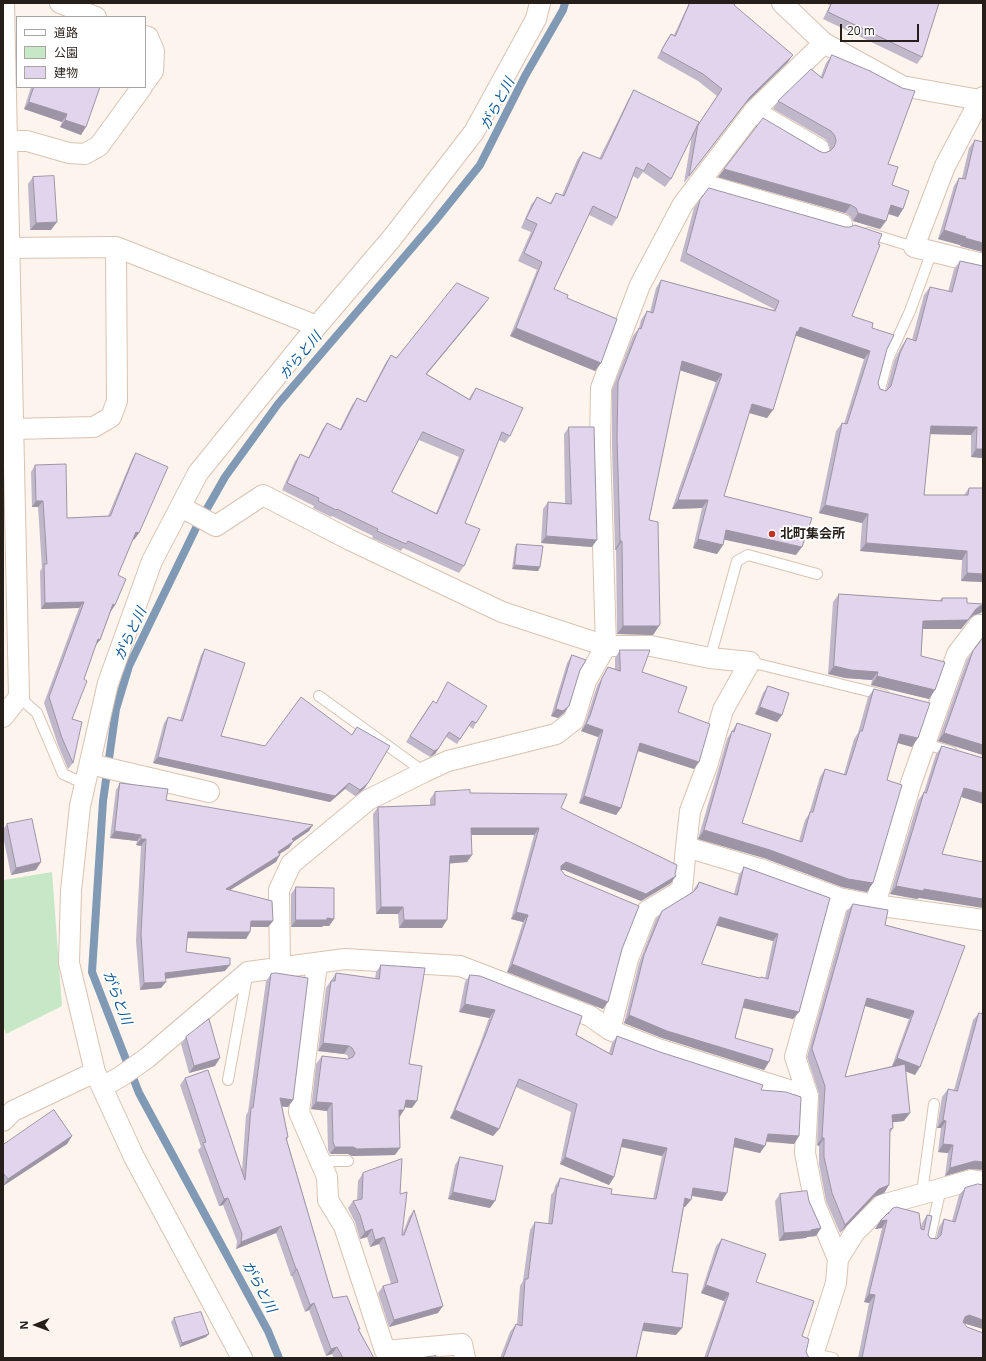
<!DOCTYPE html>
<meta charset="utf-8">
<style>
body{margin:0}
#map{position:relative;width:986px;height:1361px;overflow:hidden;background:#fdf4ed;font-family:"Open Sans","Noto Sans JP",sans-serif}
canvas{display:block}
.frame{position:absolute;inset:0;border:4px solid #261e18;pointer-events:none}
.legend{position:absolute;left:16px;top:16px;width:130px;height:72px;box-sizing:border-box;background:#fff;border:1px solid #a8a5a3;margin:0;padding:5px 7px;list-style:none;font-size:12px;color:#261e18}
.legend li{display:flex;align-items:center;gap:8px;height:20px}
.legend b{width:20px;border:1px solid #a8a5a3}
.north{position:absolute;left:16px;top:1305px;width:40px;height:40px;-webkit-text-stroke:3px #fff;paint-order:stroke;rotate:269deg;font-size:11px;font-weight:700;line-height:16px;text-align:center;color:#261e18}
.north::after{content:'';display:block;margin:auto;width:14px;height:18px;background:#261e18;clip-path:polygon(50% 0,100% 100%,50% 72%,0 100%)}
.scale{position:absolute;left:840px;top:24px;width:79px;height:18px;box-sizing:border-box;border:2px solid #261e18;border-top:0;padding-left:5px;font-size:12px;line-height:14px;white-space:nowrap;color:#261e18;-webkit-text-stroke:3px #fff;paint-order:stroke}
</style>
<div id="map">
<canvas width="986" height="1361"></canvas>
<div class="frame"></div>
<ul class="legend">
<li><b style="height:5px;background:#fff"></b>道路</li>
<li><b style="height:11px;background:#c7e8c6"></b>公園</li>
<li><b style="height:11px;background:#e0d5ec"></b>建物</li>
</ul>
<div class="north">N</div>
<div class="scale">20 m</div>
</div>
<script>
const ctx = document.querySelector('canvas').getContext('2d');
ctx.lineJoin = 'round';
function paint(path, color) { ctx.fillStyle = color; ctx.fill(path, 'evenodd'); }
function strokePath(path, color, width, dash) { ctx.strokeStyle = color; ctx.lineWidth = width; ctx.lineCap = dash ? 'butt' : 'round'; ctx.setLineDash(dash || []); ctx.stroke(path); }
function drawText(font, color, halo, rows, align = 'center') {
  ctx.font = font + ' "Open Sans","Noto Sans JP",sans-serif'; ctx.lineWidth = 3.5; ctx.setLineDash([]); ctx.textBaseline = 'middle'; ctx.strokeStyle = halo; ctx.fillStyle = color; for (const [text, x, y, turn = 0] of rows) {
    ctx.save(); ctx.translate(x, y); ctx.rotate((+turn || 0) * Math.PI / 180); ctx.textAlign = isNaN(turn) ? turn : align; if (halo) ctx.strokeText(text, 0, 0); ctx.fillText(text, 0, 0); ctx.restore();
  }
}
paint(new Path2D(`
 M52 872 62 1006 6 1034 3 1025V875L4 880Z`), '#c7e8c6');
strokePath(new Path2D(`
 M279 1358 268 1331 139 1093 92 972 103 801 116 709 129 666 196 528 225 477 278 404 435 221 480 165 525 76 563 10 565 3`), '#8099b4', 8);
const lane = new Path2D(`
 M868 233 914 247
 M879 393 888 359 910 311 932 251
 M710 658 737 561 748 555 817 574
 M750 662 884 695
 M319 696 424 772
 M19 697 37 713 63 774 85 784
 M926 744 952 752
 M228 1080 247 976
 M320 1161H348
 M922 1193 934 1104
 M929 1241 941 1188
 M814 1354 833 1358`);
const street = new Path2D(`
 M60 3 96 17
 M782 3 824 43 902 86 980 100 983 97
 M145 36 148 37 154 51 153 71 145 82
 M980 100 945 166 914 247 983 264
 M754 111 819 149
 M7 141H27L69 153 85 154 99 146 142 87
 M699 183 842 224
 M3 248 116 247 317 326
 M13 429 94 427 111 417 117 401 116 247
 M181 507 216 526 263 495 350 540 502 612 606 646H651L710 658 750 662 723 710 707 766 690 811 686 847 760 869 839 898 875 905 983 920
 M3 717 19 697 4 3
 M90 764 209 792
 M875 905 911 783 957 654 979 625H983
 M317 963 299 1112 327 1177 328 1200 344 1226 385 1351 462 1344 465 1358
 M280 968 279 890 291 864 368 800 424 772 448 761 556 734 574 720 586 681 606 646 600 446 601 388 640 285 683 204 754 111 824 43
 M610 1030 628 959 647 911 682 890 686 847
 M102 1087 120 1077 147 1058 248 972 345 959 460 966 590 1016 610 1030 658 1049 808 1096
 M3 1121 13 1111 95 1072
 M838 1259 855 1232 882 1205 972 1180 983 1182
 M242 1358 134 1157 95 1072 69 963 71 891 80 806 85 784 108 683 152 561 198 473 317 326 392 238 474 132 536 19 540 3
 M812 1358 836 1283 838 1259 815 1204 805 1153 808 1096 795 1057 839 898`);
strokePath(lane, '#d9c3b3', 12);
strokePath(street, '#d9c3b3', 22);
strokePath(lane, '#fff', 10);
strokePath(street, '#fff', 20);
paint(new Path2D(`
 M689 3H735L734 5 788 62 745 104 684 183 692 135 671 179 665 187 643 172 638 179 633 176 617 218 612 226 589 215 554 289 567 298 601 363 595 371 510 336 537 270 518 261 531 232 521 228 531 205 537 197 550 203 556 193 562 195 577 160 583 152 599 159 629 98 634 90 697 126 717 96 698 81 657 58 666 41 671 34 674 35Z
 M825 3H939L922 57 917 64 823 19 830 5Z
 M832 55 888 164 892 185 903 209 898 217 888 214 886 221 880 229 853 221 850 216 845 213 718 177 819 151 824 153 830 151V149L829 144 825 139 773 109 778 101 821 76 826 63Z
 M31 87H100L81 135 60 127 62 122 24 109Z
 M975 140 983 142V252L960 246V245L938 239 954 186 959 178H962L969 148Z
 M33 177 51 230H30L28 184Z
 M700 200 852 316 872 328 887 349 878 383 880 389 886 391 894 361 901 347 907 338 912 340 924 295 930 287 948 292 954 269 960 261 983 266V458L971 457V435L930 434 924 495H964L969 488 983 582 961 581 962 560 860 551 862 523 819 513 836 431 842 423 844 424 864 359 796 335 767 418 749 413 724 496 796 555 724 539 723 545 717 554 693 548 702 508 672 509 716 382 680 370 649 520 659 626 653 635 617 634 616 550H615L612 446V390L633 336 639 328 641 320 647 311 650 312 656 288 661 280 773 310 774 309 680 261 694 208Z
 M484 305 427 374 469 399 471 395 476 388 510 436 505 443 499 440 465 523 464 566 459 573 403 548 401 551 372 538 373 536 332 516 331 517 313 508 314 506 282 490 295 461 300 454 308 458 322 430 327 423 340 429 352 405 357 398 365 402 386 362 391 355 396 358ZM419 440 459 457 436 513 392 492Z
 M569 427 592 547 541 543 543 509 548 502 565 503 564 434Z
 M136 453 134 540 133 539 118 575 115 605 111 611 100 640 95 646 84 679 72 719 73 763 68 769 58 745 44 703 79 608 41 609 40 571 42 568 38 507H32L31 472 35 465 67 518 108 516 132 459Z
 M517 544 540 567 538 571 512 569 515 547Z
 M839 594 939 601 942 598 967 603 981 613 974 615 970 618 961 629H923L921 656 929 699 871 685 872 680 845 678 828 674 833 602Z
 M205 649 221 736 265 746 352 734 357 727 368 783 364 789 355 796 345 789 330 802 153 763 164 723 168 717 180 720 201 655Z
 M620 650 642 672 678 712 694 769 638 751 621 808 616 815 579 803 598 737 581 731 585 723 597 686 608 667 615 669V658Z
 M973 651 983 755 938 741 967 660Z
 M572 655 580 670 569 706 564 713 558 718 551 716 567 663Z
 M448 682 476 723 473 729 469 726 457 744 446 737 435 754 430 757 406 742 429 706 436 703Z
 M768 686 782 715 777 722 755 714 763 693Z
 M874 689 912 747 898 743 887 780 867 892 842 887 764 858 698 839 727 739 737 723 742 823 799 841 805 820 809 814 820 777 825 769 844 774 854 739 858 733 868 697Z
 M942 746 961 797 917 899 890 894 918 801 924 792 936 754Z
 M120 783 166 800 309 831 293 842 289 848 279 854 276 862 230 890 273 921 268 927H251L250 932 246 939 187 938 186 952 225 971 166 979 161 988 140 990 136 941 141 846 136 845 137 841 110 838 116 790Z
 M435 792 470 793 561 808 671 883 641 901 564 870H561L622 949 603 1009 507 972 523 922 511 919 534 835H471L467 862 449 863 442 928H399L398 914H376L373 814 378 807 430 805V799Z
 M7 824 36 870 11 875 3 836V830Z
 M744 867 830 898 799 1012 793 1019 743 1008 735 1038 769 1062 764 1070 662 1038 624 1023 639 963 656 919 662 911 693 893 694 889 699 882 734 894 739 875ZM717 925 773 941 765 978 761 977 760 978 702 964Z
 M296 887 334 919 329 926H323L322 927H291V894Z
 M853 904 885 925 965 946 915 1075 906 1071 904 1121 893 1122V1128L890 1133 889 1185 884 1193 874 1197 840 1233 826 1201 819 1164V1146L817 1145 819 1094 807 1057 847 911ZM865 1006 909 1019 892 1066 845 1077Z
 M381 965 409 1064 412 1108 404 1107 399 1117 395 1155 352 1156 348 1154H330L328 1150 327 1111 311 1109 316 1064 322 1056 348 1059H349L347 1055 344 1054 318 1051 326 988 336 973 375 979 376 972Z
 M271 974 293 1100 288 1107 282 1106 288 1137 287 1140 333 1298 359 1330 374 1358H334L332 1354 326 1356 309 1310 305 1312 292 1276H291L276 1233 236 1249 237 1241 223 1205 219 1206 198 1150 201 1147 180 1085 185 1078 242 1170 246 1115 248 1112 266 981Z
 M470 975 576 1035 609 1053 612 1043 617 1036 660 1052 761 1090 799 1136 794 1144 766 1142 760 1153 734 1147 722 1201 691 1196 685 1207H684L672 1272 676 1335 642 1331 636 1358H500L510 1332 516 1324 517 1325 520 1286 523 1281 530 1230 535 1222 548 1224 551 1195 554 1191 555 1186 560 1178 611 1194 653 1199 662 1156 621 1147 614 1177 609 1185 560 1164 571 1112 516 1087 499 1129 493 1136 450 1118 480 1044 489 1018 459 1012 465 982Z
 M979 1013 969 1169 945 1176 948 1153 938 1152 941 1128H937L942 1097 948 1089 954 1090 973 1020Z
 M186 1037 215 1066 189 1073 181 1044Z
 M72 1136 67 1144 3 1186V1145Z
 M460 1157 490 1208 448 1199 455 1165Z
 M363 1173 400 1194 402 1235 409 1217 414 1210 438 1313 389 1327 378 1293 383 1286 391 1284 379 1244 370 1247 367 1237 360 1239 355 1222 348 1208 353 1201 357 1200 358 1181Z
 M983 1185V1329L963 1323 983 1358H858L869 1303 864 1302 882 1228 875 1229 888 1214 921 1227 922 1223 927 1215 928 1235 930 1238 936 1239 939 1227 944 1219 952 1221 959 1195 965 1188Z
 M780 1194 809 1201 821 1228 816 1236 807 1237 806 1238 779 1241 775 1201Z
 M722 1239 756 1282 802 1336 806 1352 809 1358H704L724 1301 701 1293 716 1246Z
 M174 1318 206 1337 180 1347 171 1322Z`), '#c1b7cb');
paint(new Path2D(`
 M793 55 788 62 745 104 684 183 750 97Z
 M29 102 67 114 62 122 24 109Z
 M65 120 86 127 81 135 60 127Z
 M724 169 851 205 845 213 718 177Z
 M891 205 903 209 898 217 886 213Z
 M858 213 886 221 880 229 853 221Z
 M57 222 51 230H30L36 223Z
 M944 230 966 237 960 245 938 239Z
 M965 238 983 243V252L960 246Z
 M489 298 484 305 421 381 426 374Z
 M800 327 870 351 864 359 794 335Z
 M516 328 601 363 595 371 510 336Z
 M682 361 722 374 716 382 676 369Z
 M752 404 773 410 767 418 746 412Z
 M931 426 977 427 971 435 925 434Z
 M976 449H983V458L971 457Z
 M678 500H708L702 508 672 509Z
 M36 501H43L38 507H32Z
 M825 505 868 514 862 523 819 513Z
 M726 530 802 547 796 555 721 539Z
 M136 532 139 533 134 540 132 538Z
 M546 536 597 540 592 547 541 543Z
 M698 539 723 545 717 554 693 548Z
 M620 541H622L616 550H615Z
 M866 543 967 551 962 560 860 551Z
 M515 565 540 567 538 571 512 569Z
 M967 573 983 574V582L961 581Z
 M84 602 79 608 41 609 45 603Z
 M113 604 115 605 111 611H109Z
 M983 605V610L981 613 974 615 970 618 961 629H917L923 621 976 609 980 606Z
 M623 626H659L653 635 617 634Z
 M98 639 100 640 95 646Z
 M834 666 878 672 872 680 845 678 828 674Z
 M877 676 935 690 929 699 871 685Z
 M569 706 564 713 558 718 551 716 556 709Z
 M760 707 782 715 777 722 755 714Z
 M586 724 603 730 598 737 581 731Z
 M944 733 983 745V755L938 741Z
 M900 734 918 738 912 747 894 742Z
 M640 743 699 762 694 769 635 750Z
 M438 749 435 754 430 757 434 751Z
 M158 757 349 783 345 789 330 802 153 763Z
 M368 783 364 789 355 796 360 790Z
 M964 788 983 793V804L958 796Z
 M584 796 621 808 616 815 579 803Z
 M313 825 309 831 293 842 289 848 273 858 278 852 292 839Z
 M471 828H539L534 835H466Z
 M704 830 770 850 873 883 867 892 842 887 764 858 698 839Z
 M115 831 141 835 137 841 110 838Z
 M141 839H146L141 846 136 845Z
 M280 855 276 862 222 895 226 889Z
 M472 855 467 862 445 864 450 856Z
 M41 862 36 870 11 875 16 868Z
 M566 862 676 876 671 883 641 901 564 870H561V866Z
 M896 886 924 889 983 899V908L919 898 917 899 890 894Z
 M381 907H403L398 914H376Z
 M516 912 528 915 523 922 511 919Z
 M720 917 778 934 773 941 714 925Z
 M327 918 334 919 329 926H323L322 927H291L296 920Z
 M404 920H447L442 928H399Z
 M251 921H273L268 927H247Z
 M188 932H250L246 939 183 938Z
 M512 964 608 1002 603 1009 507 972Z
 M230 965 225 971 161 979 165 973Z
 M166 982 161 988 140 990 144 983Z
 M867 998 914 1011 909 1019 862 1005Z
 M745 999 799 1012 793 1019 740 1007Z
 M465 1004 495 1010 489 1018 459 1012Z
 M629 1015 769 1062 764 1070 662 1038 624 1023Z
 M323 1043 349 1046 344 1054 318 1051Z
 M220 1058 215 1066 189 1073 194 1066Z
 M897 1058 920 1067 915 1075 892 1066Z
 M280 1098 293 1100 288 1107 275 1106Z
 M406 1100 417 1101 412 1108 401 1107Z
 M316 1102 332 1103 327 1111 311 1109Z
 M399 1110H404L399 1118Z
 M455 1110 499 1129 493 1136 450 1118Z
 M910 1113 904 1121 887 1123 892 1115Z
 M943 1120 946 1121 941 1128H937Z
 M768 1134 799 1136 794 1144 763 1141Z
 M72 1136 67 1144 3 1186 8 1179Z
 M735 1138 765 1146 760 1153 729 1146Z
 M822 1138H824L819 1146 817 1145Z
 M623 1139 667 1148 662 1156 618 1146Z
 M943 1144 953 1145 948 1153 938 1152Z
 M335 1147H353L400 1148 395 1155 352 1156 348 1154H330Z
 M565 1157 614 1177 609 1185 560 1164Z
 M975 1161 983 1162V1170L969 1169 945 1176 950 1168Z
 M889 1185 884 1193 874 1197 840 1233 845 1225 879 1189Z
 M693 1188 727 1193 722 1201 688 1195Z
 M453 1192 495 1201 490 1208 448 1199Z
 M228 1198 223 1205 219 1206 224 1199Z
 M685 1198 691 1200 685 1207 680 1206Z
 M887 1220 882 1228 875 1229 880 1221Z
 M281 1226 276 1233 236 1249 241 1242Z
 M821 1228 816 1236 807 1237 806 1238 779 1241 784 1233Z
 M372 1229 367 1237 360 1239 365 1232Z
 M384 1237 379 1244 370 1247 375 1240Z
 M296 1269H297L292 1276H291Z
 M706 1285 729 1293 724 1301 701 1293Z
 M869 1294 875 1295 869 1303 864 1302Z
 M314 1303 309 1310 305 1312 310 1305Z
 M443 1306 438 1313 389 1327 394 1320Z
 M969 1315 983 1320V1329L963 1323 960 1324 965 1317Z
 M644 1323 682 1328 676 1335 638 1330Z
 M209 1334 206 1337 180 1347 182 1343Z
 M337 1347 332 1354 326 1356 331 1349Z`), '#9d95a5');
const building = new Path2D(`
 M690 3H735L734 5 793 55 750 97 689 176 698 125 722 89 703 74 661 51 671 34 675 36Z
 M832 3H939L922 57 828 12Z
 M832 55 870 71 902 88 915 91 888 164 898 167 892 185 909 191 903 209 891 205 886 221 858 213 856 208 851 205 724 169 763 118 819 151 824 153 830 151 834 147 836 141 835 136 831 131 778 101 811 69 822 78Z
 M34 87H100L86 127 65 120 67 114 29 102Z
 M634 90 699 122 671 179 648 163 644 171 636 167 617 218 593 206 554 289 568 295 567 298 617 319 601 363 516 328 542 262 524 253 537 224 526 219 537 197 551 204 556 193 564 196 583 152 601 159Z
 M975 140 983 142V243L965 238 966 237 944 230 959 178 965 179Z
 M54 176 57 222 36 223 33 177Z
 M709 188 845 227H850L855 225 882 234 878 244 880 245 852 316 873 323 872 328 894 335 887 349 878 383 880 389 886 391 891 386 900 353 907 338 916 341 930 287 952 292 960 261 983 266V449H976L977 427 931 426 924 495H968L969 488H983V574L967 573V551L866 543 868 514 825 505 842 423 847 424 870 351 800 327 798 332 797 331 773 410 752 404 724 496 812 518 802 547 726 530 723 545 698 539 708 500H678L722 374 682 361 649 520 658 522 660 624 659 626H623L622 541H620L617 438 618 382 639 328 641 329 647 311 653 313 661 280 775 311 779 301 686 253 700 200Z
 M457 283 489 298 426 374 470 400 476 388 523 408 510 436 502 432 465 523 480 529 464 566 408 541 406 544 377 531 378 529 337 509 336 510 318 501 319 498 287 483 300 454 309 458 327 423 341 430 357 398 366 402 391 355 396 358ZM423 432 464 450 437 514 392 492Z
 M569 427H594L597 540 546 536 548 502 571 504Z
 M136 453 168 467 139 533 136 532 118 575 126 579 115 605 113 604 100 640 98 639 84 679 87 681 72 719 82 722 73 763 62 738 49 697 84 602 45 603 44 564H47L43 501H36L35 465 66 464 67 518 110 516Z
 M517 544 543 546 540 567 515 565Z
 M839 594 942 601V598H967V603L983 604V605L980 606 976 609 968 620 923 621 921 656 945 662 935 690 877 676 878 672 851 670 834 666Z
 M983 638V745L944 733 973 651Z
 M205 649 245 663 221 736 265 746 301 697 352 735 357 727 390 746 368 783 360 790 349 783 335 796 158 757 168 717 182 721Z
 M620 650H650L642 672 687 687 678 712 710 724 699 762 640 743 621 808 584 796 603 730 586 724 590 716 602 678 608 667 620 671Z
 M572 655 586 660 580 670 569 706 563 711 556 709Z
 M448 682 487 706 476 723 472 721 460 739 449 732 438 749 434 751 410 736 433 701 436 703Z
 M768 686 789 693 782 715 760 707Z
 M874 689 930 703 918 738 900 734 887 780 902 785 873 883 848 879 770 850 704 830 732 731 734 732 737 723 771 734 742 823 802 842 810 812H813L825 769 846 775 860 731H862Z
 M942 746 983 758V793L964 788 942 854 983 862V899L924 889 923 891 896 886 924 792 926 793Z
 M120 783 168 789 166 800 313 825 292 839 294 841 278 852 280 855 226 889 272 901 273 921H251L250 932H188L186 952 230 958V965L165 973 166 982 144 983 141 934 146 839H141V835L115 831Z
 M470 790V793L567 794 561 808 677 865 675 874 676 876 646 894 569 863 566 862 561 866V870L565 875 639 906 622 949 608 1002 512 964 528 915 516 912 539 828H471L472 855 450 856 447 920H404L403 907H381L378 807 435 805V792Z
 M32 819 41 862 16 868 7 824Z
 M744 867 830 898 799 1012 745 999 735 1038 773 1049 769 1062 667 1031 629 1015 644 955 662 911 693 892 697 888 699 882 737 895ZM720 917 778 934 768 979 761 977 760 978 702 964Z
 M296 887 334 888V919L327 918V920H296Z
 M853 904 888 910 885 925 965 946 920 1067 897 1058 914 1011 867 998 845 1077 905 1064 910 1113 892 1115 893 1128 890 1129 889 1185 879 1189 845 1225 832 1193 824 1157V1138H822L825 1086 812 1049Z
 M381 965 425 968 409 1064 422 1066 417 1101 406 1100 404 1110H399L400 1148 357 1149 353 1147H335L333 1142 332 1103 316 1102 322 1056 348 1059 353 1057 355 1053 352 1048 349 1046 323 1043 331 981H335L336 973 379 979Z
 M276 973 308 978 293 1100 280 1098 288 1137 286 1138 333 1298 347 1296 360 1329H358L374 1358H343L337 1347 331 1349 314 1303 310 1305 297 1269H296L281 1226 241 1242 242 1234 228 1198 224 1199 203 1143 206 1142 185 1078 208 1070 245 1180 251 1108H253L271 974Z
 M470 975 480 976 582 1016 576 1035 612 1055 617 1036 660 1052 763 1085 761 1090 786 1092 801 1097 799 1136 768 1134 765 1146 735 1138 727 1193 693 1188 691 1200 685 1198 672 1272 688 1274 682 1328 644 1323 636 1358H503L516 1324 522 1326 525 1279H528L535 1222 552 1224 557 1187H558L560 1178 612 1189 611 1194 656 1199 667 1148 623 1139 614 1177 565 1157 577 1104 519 1079 499 1129 455 1110 485 1036 495 1010 465 1004Z
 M979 1013 983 1014V1162L975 1161 950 1168 953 1145 943 1144 946 1121 943 1120 948 1089 957 1091Z
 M209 1019 220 1058 194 1066 186 1037Z
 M54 1110 72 1136 8 1179 3 1173V1145Z
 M460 1157 503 1166 495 1201 453 1192Z
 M402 1159 400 1194 407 1192 402 1235H404L414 1210 443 1306 394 1320 383 1286 398 1282 384 1237 375 1240 372 1229 365 1232 360 1215 353 1201 362 1199 363 1173Z
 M978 1184 983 1185V1320L969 1315 965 1317 963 1322 967 1327 983 1333V1358H862L875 1295 869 1294 887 1220 880 1221 889 1212 888 1214 893 1208 896 1207 919 1213 921 1229 924 1230 927 1215 932 1216 928 1235 930 1238 937 1239 941 1235 944 1219 955 1222 965 1188Z
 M807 1191 809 1201 821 1228 811 1230V1231L784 1233 780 1194Z
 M722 1239 766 1254 756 1282 814 1301 802 1336 809 1339 806 1352 809 1358H707L729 1293 706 1285Z
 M201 1312 209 1334 182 1343 174 1318Z
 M436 1356V1358H420Z`);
paint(building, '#e0d5ec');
strokePath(building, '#9d95a5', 1);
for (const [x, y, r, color] of [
 [772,534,4,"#c03322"]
]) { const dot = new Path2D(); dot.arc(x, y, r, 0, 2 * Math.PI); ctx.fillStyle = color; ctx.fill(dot); strokePath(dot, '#fff', 1.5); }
drawText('bold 13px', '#261e18', '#fff', [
 ["北町集会所",780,534]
], 'left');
drawText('italic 14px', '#0d5794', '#fff', [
 ["がらと川",498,104,-62],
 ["がらと川",301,356,-50],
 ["がらと川",131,634,-65],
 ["がらと川",117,998,69],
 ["がらと川",259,1287,62]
]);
</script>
